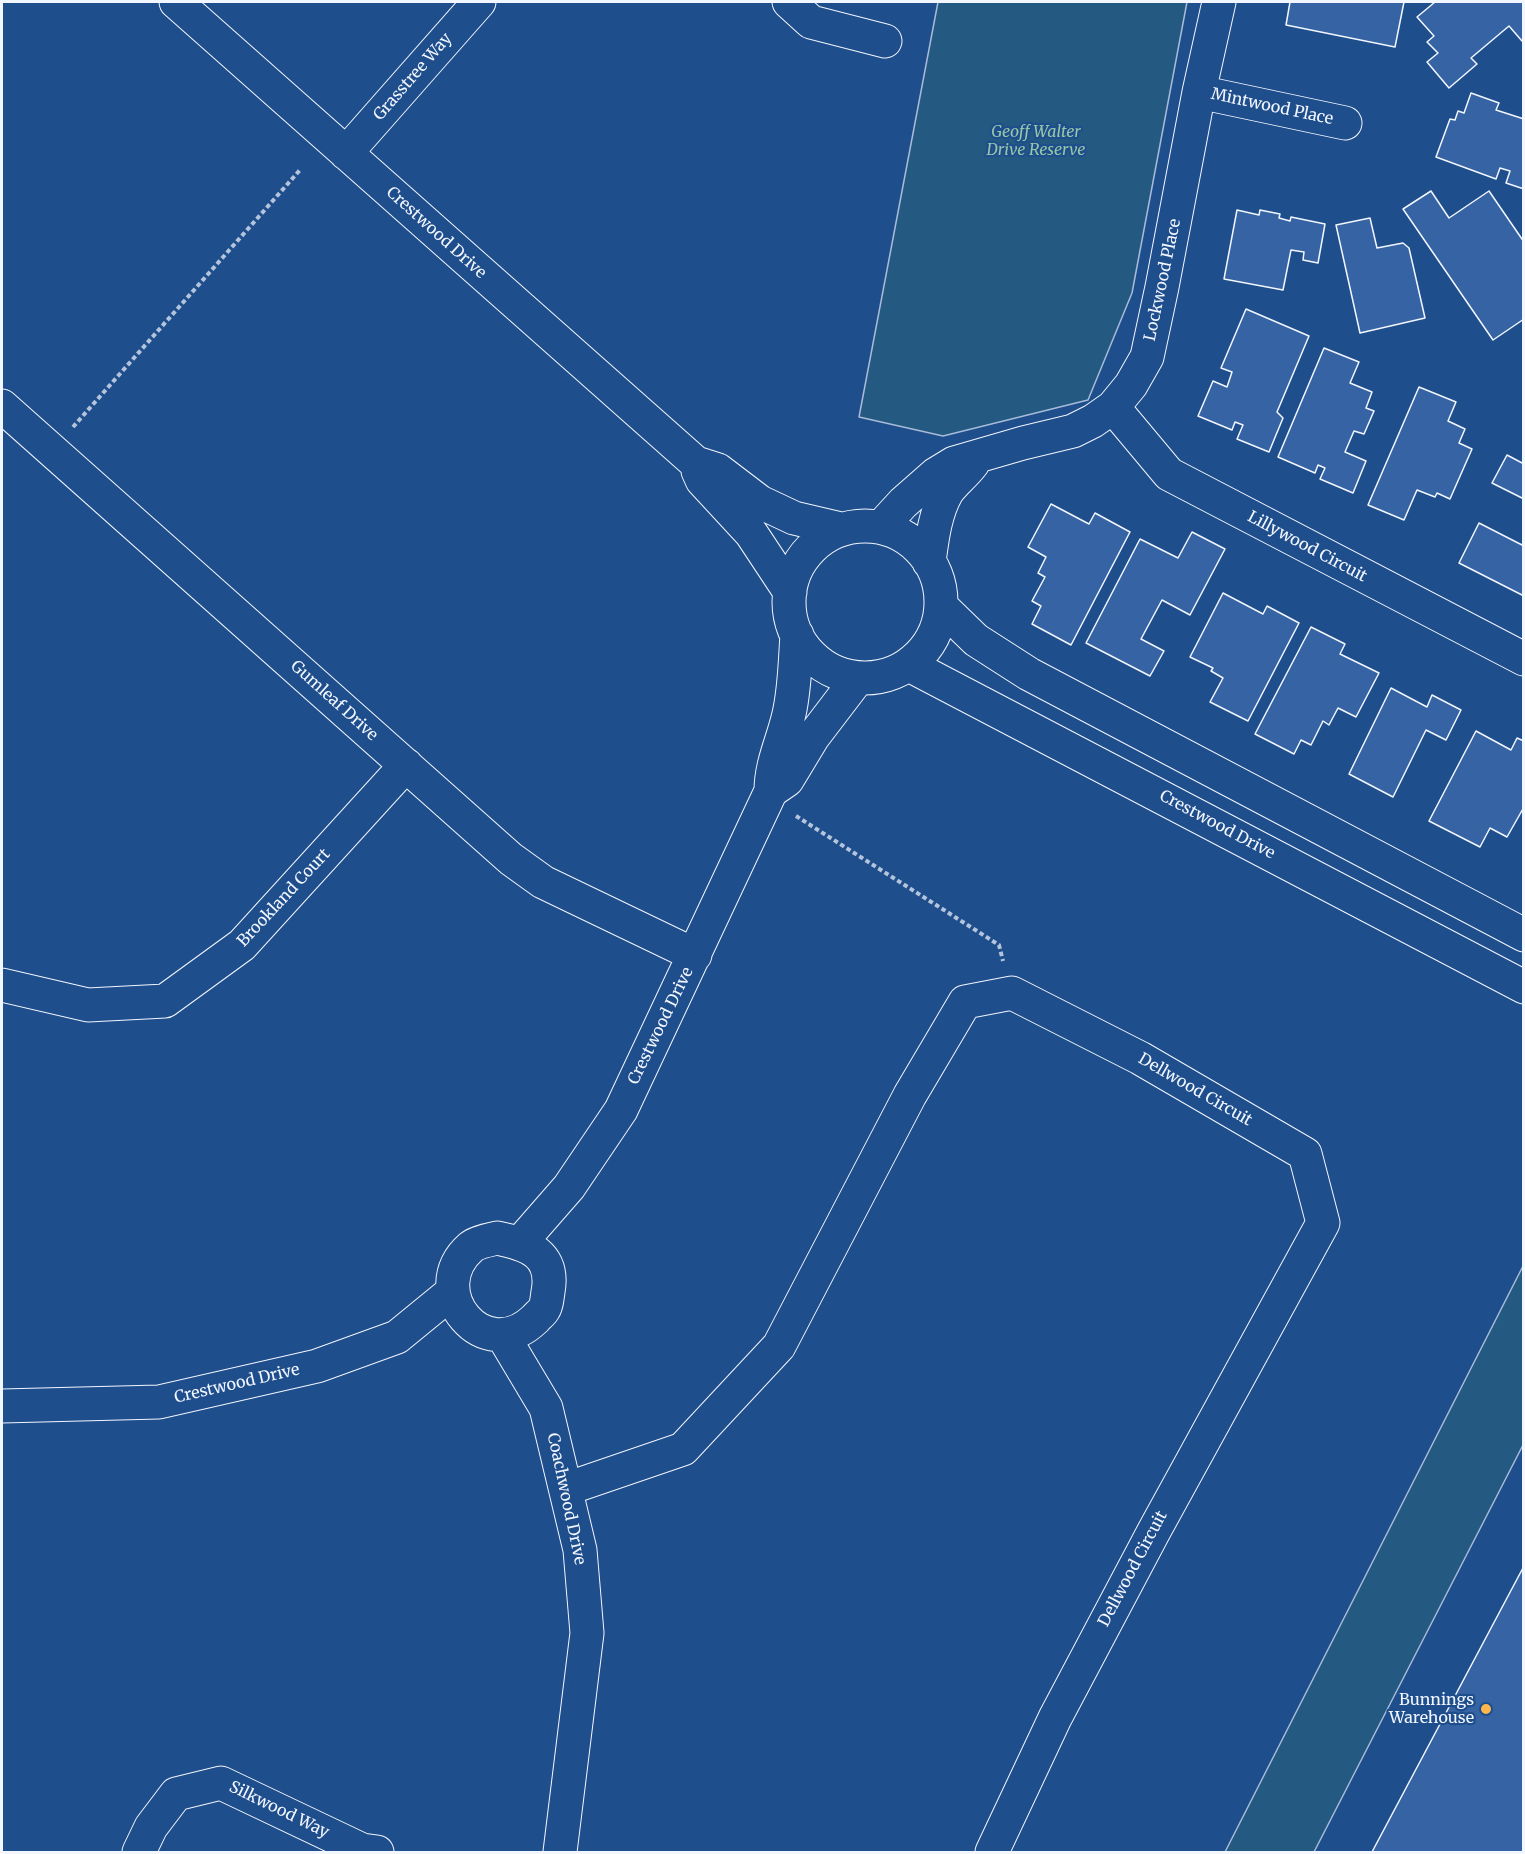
<!DOCTYPE html>
<style>
body{margin:0}
#map{position:relative;width:1525px;height:1854px;overflow:hidden;background:#1f4e8c;font-family:Merriweather,serif}
canvas{display:block}
.frame{position:absolute;inset:0;border:3px solid #f2f6ff;pointer-events:none}
</style>
<div id="map">
<canvas width="1525" height="1854"></canvas>
<div class="frame"></div>
</div>
<script>
const ctx = document.querySelector('canvas').getContext('2d');
ctx.lineJoin = 'round';
function paint(path, color) { ctx.fillStyle = color; ctx.fill(path, 'evenodd'); }
function strokePath(path, color, width, dash) { ctx.strokeStyle = color; ctx.lineWidth = width; ctx.lineCap = dash ? 'butt' : 'round'; ctx.setLineDash(dash || []); ctx.stroke(path); }
function drawText(font, color, halo, rows, align = 'center') {
  ctx.font = font + ' Merriweather,serif'; ctx.lineWidth = 4.5; ctx.setLineDash([]); ctx.textBaseline = 'middle'; ctx.strokeStyle = halo; ctx.fillStyle = color; for (const [text, x, y, turn = 0] of rows) {
    ctx.save(); ctx.translate(x, y); ctx.rotate((+turn || 0) * Math.PI / 180); ctx.textAlign = isNaN(turn) ? turn : align; if (halo) ctx.strokeText(text, 0, 0); ctx.fillText(text, 0, 0); ctx.restore();
  }
}
const green = new Path2D(`
 M938 2H1187L1132 293 1088 400 943 436 859 417Z
 M1523 1266V1445L1314 1852H1225Z`);
paint(green, '#245a82');
strokePath(green, '#a8bbd7', 1.5);
const building = new Path2D(`
 M1290 2H1404L1395 47 1286 25Z
 M1435 2H1524V39L1522 41 1509 26 1471 58 1477 64 1449 88 1427 62 1438 53 1427 42 1434 36 1417 17Z
 M1471 93 1499 103 1496 110 1524 119V189L1506 183 1510 171 1500 168 1496 179 1436 157 1450 119 1455 120 1458 111 1464 113Z
 M1431 191 1449 218 1489 191 1524 242V319L1493 340 1403 209Z
 M1237 210 1259 215 1260 210 1280 214 1279 218 1290 221 1291 217 1325 224 1318 263 1303 260 1304 252 1291 250 1283 290 1224 279Z
 M1370 218 1377 248 1403 243 1409 248 1425 318 1360 333 1336 225Z
 M1246 309 1309 336 1277 412 1283 418 1269 452 1237 439 1243 425 1235 422 1232 430 1198 416 1213 381 1227 387 1232 372 1221 368Z
 M1324 348 1359 362 1350 383 1372 392 1366 408 1374 411 1364 434 1354 431 1345 452 1366 461 1353 493 1320 479 1325 468 1318 465 1315 473 1278 457Z
 M1419 387 1456 402 1448 421 1465 429 1459 443 1472 449 1450 499 1437 493 1435 497 1417 490 1404 520 1368 505Z
 M1507 455 1524 464V499L1492 483Z
 M1051 504 1089 524 1095 513 1130 532 1071 645 1032 624 1041 606 1032 601 1045 577 1038 573 1046 557 1028 547Z
 M1479 523 1522 545 1524 541V596L1459 563Z
 M1192 532 1225 549 1190 615 1162 600 1141 639 1164 651 1150 676 1086 643 1140 539 1178 558Z
 M1223 593 1263 614 1267 606 1299 623 1248 721 1210 702 1223 678 1211 671 1213 668 1190 657Z
 M1311 627 1345 644 1340 654 1379 673 1356 717 1338 708 1329 725 1323 721 1311 745 1301 740 1294 754 1255 734Z
 M1391 688 1427 707 1432 695 1461 710 1446 740 1426 730 1393 797 1349 774Z
 M1476 731 1511 750 1517 738 1524 741V807L1507 837 1490 828 1480 847 1429 821Z
 M1524 1566V1852H1372Z`);
paint(building, '#3563a3');
strokePath(building, '#f2f6ff', 1.5);
const minor = new Path2D(`
 M176 2 696 463 718 470 760 502 794 518 841 529
 M789 2 811 22 885 41
 M1199 92 1345 123
 M346 153 479 2
 M2 406 511 859 543 882 695 955
 M1113 407 1169 474 1524 659
 M698 471 702 480 751 533 790 592
 M789 602a76 76 0 1 1 152 0a76 76 0 1 1-152 0Z
 M881 527 903 503 936 474 954 463 1023 443 1073 431 1093 421 1113 407 1131 385 1147 357 1162 287 1199 92 1219 2
 M929 562C932 539 935 513 947 492 954 482 965 474 973 463
 M941 606 976 640 1029 674 1524 935
 M909 665 1524 987
 M771 791 787 780 813 737 858 678
 M2 985 88 1005 165 1001 242 945 406 765
 M497 1238C528 1244 555 1254 548 1292 547 1297 547 1305 544 1309 542 1313 537 1316 535 1319 484 1368 421 1291 471 1247 477 1242 489 1240 497 1238Z
 M521 1242 569 1187 621 1110 771 791C771 763 783 741 789 714 795 688 795 661 797 635
 M503 1336 546 1408 580 1550 587 1633 560 1852
 M2 1406 159 1402 317 1366 397 1337 452 1292
 M566 1489 683 1449 779 1346 910 1095 965 1002 1012 993 1140 1058 1305 1154 1323 1223 1154 1531 1055 1718 992 1852
 M139 1852 151 1827 176 1794 221 1783 362 1850 377 1852`);
strokePath(minor, '#f2f6ff', 35);
strokePath(new Path2D(`
 M73 427 300 170
 M796 816 999 945 1003 961`), '#b3c4dc', 4, [4.5, 3]);
strokePath(minor, '#1f4e8c', 33);
for (const [x, y, r, color] of [
 [1486,1709,6,"#ffb74d"]
]) { const dot = new Path2D(); dot.arc(x, y, r, 0, 2 * Math.PI); ctx.fillStyle = color; ctx.fill(dot); strokePath(dot, '#1f4e8c', 2); }
drawText('16px', '#f2f6ff', '#1f4e8c', [
 ["Grasstree Way",413,77,-49],
 ["Mintwood Place",1272,107,12],
 ["Crestwood Drive",436,233,42],
 ["Lockwood Place",1163,280,-78],
 ["Lillywood Circuit",1307,547,28],
 ["Gumleaf Drive",334,701,42],
 ["Crestwood Drive",1217,825,28],
 ["Brookland Court",284,898,-47],
 ["Crestwood Drive",661,1026,-64],
 ["Dellwood Circuit",1195,1090,30],
 ["Crestwood Drive",237,1384,-13],
 ["Coachwood Drive",566,1499,78],
 ["Dellwood Circuit",1133,1569,-62],
 ["Silkwood Way",279,1810,26]
]);
drawText('italic 16px', '#97c8a6', '#1f4e8c', [
 ["Geoff Walter",1036,132],
 ["Drive Reserve",1036,150]
]);
drawText('16px', '#f2f6ff', '#1f4e8c', [
 ["Bunnings",1474,1700],
 ["Warehouse",1474,1718]
], 'right');
</script>
